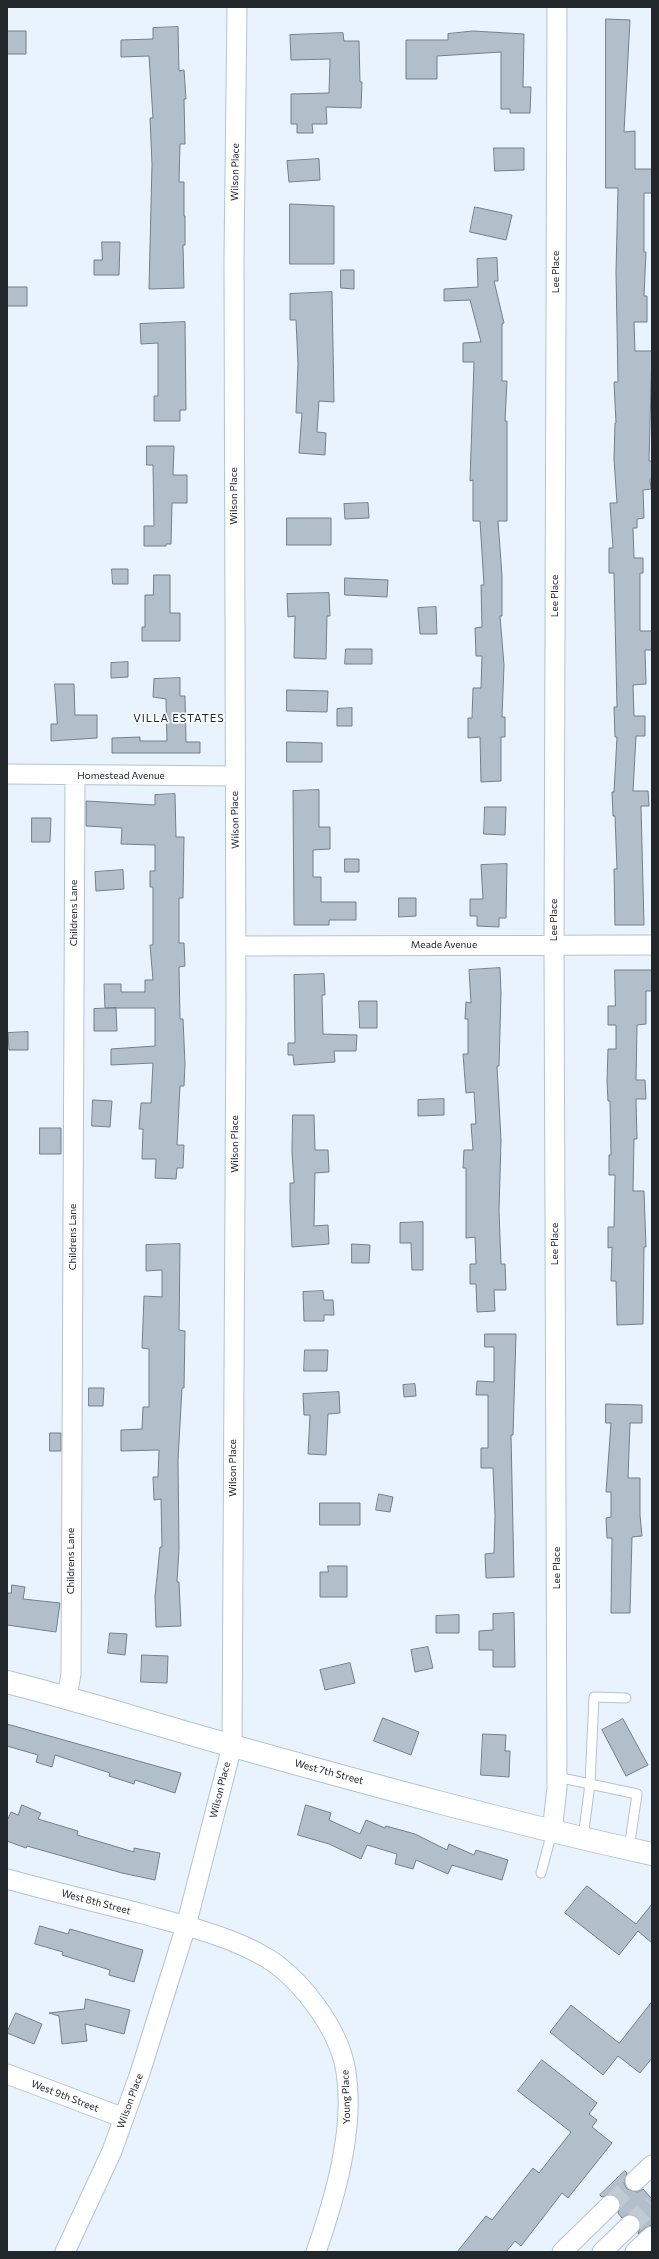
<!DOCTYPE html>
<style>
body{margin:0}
#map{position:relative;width:659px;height:2259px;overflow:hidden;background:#e8f3fd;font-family:Commissioner,sans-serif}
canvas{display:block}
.frame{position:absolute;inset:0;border:8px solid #22272b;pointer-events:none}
</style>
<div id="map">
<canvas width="659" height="2259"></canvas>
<div class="frame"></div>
</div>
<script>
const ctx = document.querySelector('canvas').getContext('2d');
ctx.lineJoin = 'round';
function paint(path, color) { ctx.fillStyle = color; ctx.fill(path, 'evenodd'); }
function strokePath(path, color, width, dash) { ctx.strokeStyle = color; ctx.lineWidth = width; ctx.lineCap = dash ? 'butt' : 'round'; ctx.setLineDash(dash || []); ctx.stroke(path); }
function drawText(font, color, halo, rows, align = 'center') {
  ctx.font = font + ' Commissioner,sans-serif'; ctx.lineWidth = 3.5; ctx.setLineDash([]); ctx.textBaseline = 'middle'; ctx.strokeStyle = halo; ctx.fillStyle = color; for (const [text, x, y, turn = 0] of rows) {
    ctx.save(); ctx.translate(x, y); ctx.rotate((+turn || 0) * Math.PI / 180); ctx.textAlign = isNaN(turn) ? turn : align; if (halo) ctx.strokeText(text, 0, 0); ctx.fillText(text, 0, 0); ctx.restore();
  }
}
const building = new Path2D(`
 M606 19 630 20 624 132 635 131V169H652V193H644V252H646L644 296H647V322H634L635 351H652L649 461H652V478L650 479 651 489 643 490 644 518 637 519V528H633L634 558H643V573H640V631H652V650H645L646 684 633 685 634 716H645V736H636L633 791H648L649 806H641L644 925H615L614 869H617L615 816H613L612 792H614L617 737H615L614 707H617L614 573H609V548H613L610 503H617L614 459 615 423H616L614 382H618L616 272 618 188H606Z
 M178 27 179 71 184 70 186 99H184L185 144H180L179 182H184V216H185V245H183L184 288 149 289 152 164 150 118H153L149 56 121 57V40L153 39V28Z
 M7 31H26V54H7Z
 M473 31 524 34 523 87H531L530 113H510V109H501V52L437 56V79H406V40H448V34Z
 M343 33 344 41H359L360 82H362L361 108 326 107 327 124H312L313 133H297V124H291V94L329 93 330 59 291 60 290 35Z
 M494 148H524V170L495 171Z
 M319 159 320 180 289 182 287 161Z
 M290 204 334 206V264H290Z
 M475 207 512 215 506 240 470 232Z
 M102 242H120L119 275H94V260H102Z
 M497 258 498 281H494L504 323 502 324V381H507L505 421H507V521H498L502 576V616H500L504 665 502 717H505V737H501V781L481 782 480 737 468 738V718H472L473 688H481L482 656H476L475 628 482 627 481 585H484L480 521H473V480L470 481 474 362H463V343L481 342 470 300 444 301V289L478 287 477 259Z
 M341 270H354V289L341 288Z
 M7 287H27V306H7Z
 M332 292 334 402 319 401 317 432 326 433 325 455 299 453 302 413H296L298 364 296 320H290V294Z
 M185 322 186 410H180V421H154V396H158V343L141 344 140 324Z
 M147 446H174L173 475H187V503H172L171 544H166V546H144V526H154L153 465H147Z
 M368 503 369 518 345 519 344 504Z
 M287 518H331V545H287Z
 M112 569H128V584H113Z
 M154 575H170V613H180V641H142V627H145V595H153Z
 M345 578 388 580 387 597 345 595Z
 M329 593 330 616H327L326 659 294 658 295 616 288 617 287 594Z
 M436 607 437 634H420L418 608Z
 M346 649H372V664H345Z
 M128 662V677L111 678V663Z
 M180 678V696H185L186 742H200V753H112V738L140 737V741H167L166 699 153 697 154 679Z
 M55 684H74L75 715H97V738L51 741V724H57Z
 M287 690 328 691 327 712 287 711Z
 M352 708V726H337V709Z
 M287 742 322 743V762H287Z
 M319 790V827H330V849L313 850V877H321V902H356V920H329V925H294L293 791Z
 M175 794 176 837H184L183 898H179V943H184L185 966 179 967 180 1019H183L185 1064 184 1086H180L177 1145H184L183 1168H177L176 1179 155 1178 156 1159H142L143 1129H139L141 1103H151L153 1063 111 1065V1049L155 1046V1008H105L104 984H121V992H145V980H153L150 945H153V887H150V871H155V845L121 844 122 828 86 826V801L155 805V795Z
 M485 807H506L505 835 484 834Z
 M32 818H51L50 842H32Z
 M345 859H359V872H345Z
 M507 864 506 918H499V927L477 926V916H470V899H483L481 865Z
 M123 870 124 889 96 891 95 872Z
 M399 898H416V916L399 917Z
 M500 968 501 993 499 1066H497L501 1140 499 1211 501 1264H505L506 1290H494L495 1311 477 1312 476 1284H470V1264H476L475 1237 466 1238V1168H463L464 1150H473L471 1124H476L474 1092 466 1093 463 1054H468V1019H465L466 1002 471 1003 469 970Z
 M615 970H652V991H646V1024L637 1025 636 1080H645L646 1099H636L637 1139H634L633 1191H644L646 1247H644L643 1324 617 1325 616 1281H611L612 1247 608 1248V1227H614L615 1175H609V1155H611L610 1101H608L607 1082 608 1049H616V1025H608V1006H615Z
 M324 974 325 995H322L323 1034 357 1035 356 1051H334L335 1062 294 1065 293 1055H288V1043H295L294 975Z
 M359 1001H377V1028H360Z
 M116 1008 117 1031H94V1009Z
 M28 1032V1050H9L8 1033Z
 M444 1099V1115L418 1116V1100Z
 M93 1100 112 1101 110 1127 92 1126Z
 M293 1115H314L315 1150H328L329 1172 315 1173 314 1226 328 1225 329 1244 292 1247 290 1202V1183H294L292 1152Z
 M40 1128H61V1154H40Z
 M423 1222V1270H412L411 1243H400V1223Z
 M180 1244 179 1330 185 1331 184 1388H182L178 1460 179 1549 177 1582H179L181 1626 156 1627 155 1597 160 1547H162L161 1499 154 1500 153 1477H158L159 1450 121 1451V1430L142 1429 143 1407H149V1349L142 1348 144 1296 162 1297V1270L146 1271V1245Z
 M352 1244 370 1245 369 1263H352Z
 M323 1291 324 1300H333L334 1315H324V1321H304L303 1292Z
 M485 1334H516L513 1435H511L514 1577 486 1578 485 1554 494 1553 495 1516 493 1468H481V1448H488V1395H476L477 1381 494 1382V1347H485Z
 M305 1350H328L327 1371H304Z
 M415 1384 416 1396 404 1397 403 1385Z
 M89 1388H104L103 1406H89Z
 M339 1392 340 1413 328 1414 326 1455 308 1454 310 1415H304L303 1394Z
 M606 1404 642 1405V1423H630L628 1478H640V1515L642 1536 632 1537 630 1613H611L612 1538H607L606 1518 611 1517V1492H606L611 1423H606Z
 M50 1433H61V1451H50Z
 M379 1494 393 1497 390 1512 376 1510Z
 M320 1503H360V1525H320Z
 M328 1566H347V1597H320V1572H328Z
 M12 1585 25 1587 23 1599 60 1603 56 1632 7 1625V1593H11Z
 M514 1613 515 1667H493V1650H479V1631L493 1630V1614Z
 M459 1615V1633H436V1616Z
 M110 1633 127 1634 125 1655 108 1653Z
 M428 1647 433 1668 415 1672 411 1650Z
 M142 1655 168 1656 167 1683 141 1682Z
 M350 1663 355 1683 325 1690 320 1670Z
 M383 1718 419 1732 411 1755 374 1741Z
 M623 1719 648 1765 626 1776 602 1730Z
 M7 1724 181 1773 175 1793 135 1780 134 1784 109 1776 110 1773 55 1755 52 1767 36 1762 38 1755 7 1746Z
 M483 1734 506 1735 505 1751H510L509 1777 481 1775Z
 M22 1805 41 1813 38 1819 78 1831 77 1835 134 1852V1848L160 1853 155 1880 122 1873 27 1846 26 1848 7 1841V1821L11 1812 18 1815Z
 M306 1805 331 1813 329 1820 360 1834 366 1820 385 1828 386 1826 415 1834 447 1850 449 1844 474 1855 476 1850 508 1860 502 1880 452 1865 448 1874 416 1860 413 1869 395 1864 397 1854 367 1845 361 1859 329 1844 298 1835Z
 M587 1886 636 1924 652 1904V1943L638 1931 619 1955 565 1913Z
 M40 1926 68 1934 70 1929 143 1950 134 1982 109 1975 110 1970 62 1955 63 1952 35 1944Z
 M86 1999 130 2010 124 2034 85 2024 87 2041 62 2044 59 2016 49 2013 84 2009Z
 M652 2002V2058L640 2073 618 2056 603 2075 550 2032 571 2005 619 2043Z
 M16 2013 42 2024 34 2044 7 2033Z
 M542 2060 597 2103 589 2114 597 2120 592 2127 612 2143 568 2198 562 2193 521 2246 515 2241 506 2252H457L486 2216 492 2220 533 2168 539 2173 571 2132 518 2091Z
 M625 2171 627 2173 624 2183 627 2189 637 2192 643 2189 652 2199V2225L645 2228 638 2234 641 2223 638 2217 628 2214 622 2218 618 2213 621 2203 618 2197 613 2194 602 2197 600 2195Z`);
paint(building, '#b2bfcb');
strokePath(building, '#737f8a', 1);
strokePath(new Path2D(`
 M610 2205 635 2181
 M630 2225 652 2204`), '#c0cad3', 19, [19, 10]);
const service = new Path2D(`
 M557 1777 590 1784 594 1697 626 1698
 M583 1838 590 1784 637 1794 629 1849
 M541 1873 552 1832`);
const minor = new Path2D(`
 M7 774 235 776
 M236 946 652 945
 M67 1697 71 1674 75 777
 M552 1832 557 1788 554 945 557 7
 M7 1879C51 1891 95 1902 139 1913 182 1925 228 1935 267 1958 282 1967 296 1981 307 1994 324 2015 342 2044 346 2072 355 2129 335 2198 316 2252
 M7 2074 124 2118
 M635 2181 652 2165
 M65 2252 112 2151 140 2073 186 1926 232 1746 236 1009 234 258 237 7
 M562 2252 610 2205
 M602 2252 630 2225
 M635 2252 652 2236`);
const tertiary = new Path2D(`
 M7 1682C83 1701 157 1725 233 1746 372 1785 511 1823 652 1854`);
strokePath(service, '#b6c3cf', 11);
strokePath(minor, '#b6c3cf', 21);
strokePath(tertiary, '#b6c3cf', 24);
strokePath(service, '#fff', 9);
strokePath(minor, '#fff', 19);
strokePath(tertiary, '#fff', 22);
drawText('10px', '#22272b', '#fff', [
 ["Wilson Place",235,172,-89],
 ["Lee Place",556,272,-90],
 ["Wilson Place",234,496,-90],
 ["Lee Place",555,596,-90],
 ["Homestead Avenue",121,776],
 ["Wilson Place",235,820,-91],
 ["Childrens Lane",74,913,-90],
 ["Lee Place",554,920,-90],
 ["Meade Avenue",444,945],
 ["Wilson Place",235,1144,-90],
 ["Childrens Lane",73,1237,-90],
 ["Lee Place",555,1244,-90],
 ["Wilson Place",233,1468,-90],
 ["Childrens Lane",71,1561,-90],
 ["Lee Place",557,1568,-90],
 ["West 7th Street",329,1772,15],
 ["Wilson Place",220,1790,-76],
 ["West 8th Street",96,1902,15],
 ["West 9th Street",65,2096,21],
 ["Young Place",346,2097,-92],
 ["Wilson Place",130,2101,-70]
]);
ctx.letterSpacing = '1px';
drawText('11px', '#22272b', '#fff', [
 ["VILLA ESTATES",179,718]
]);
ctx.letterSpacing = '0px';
</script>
